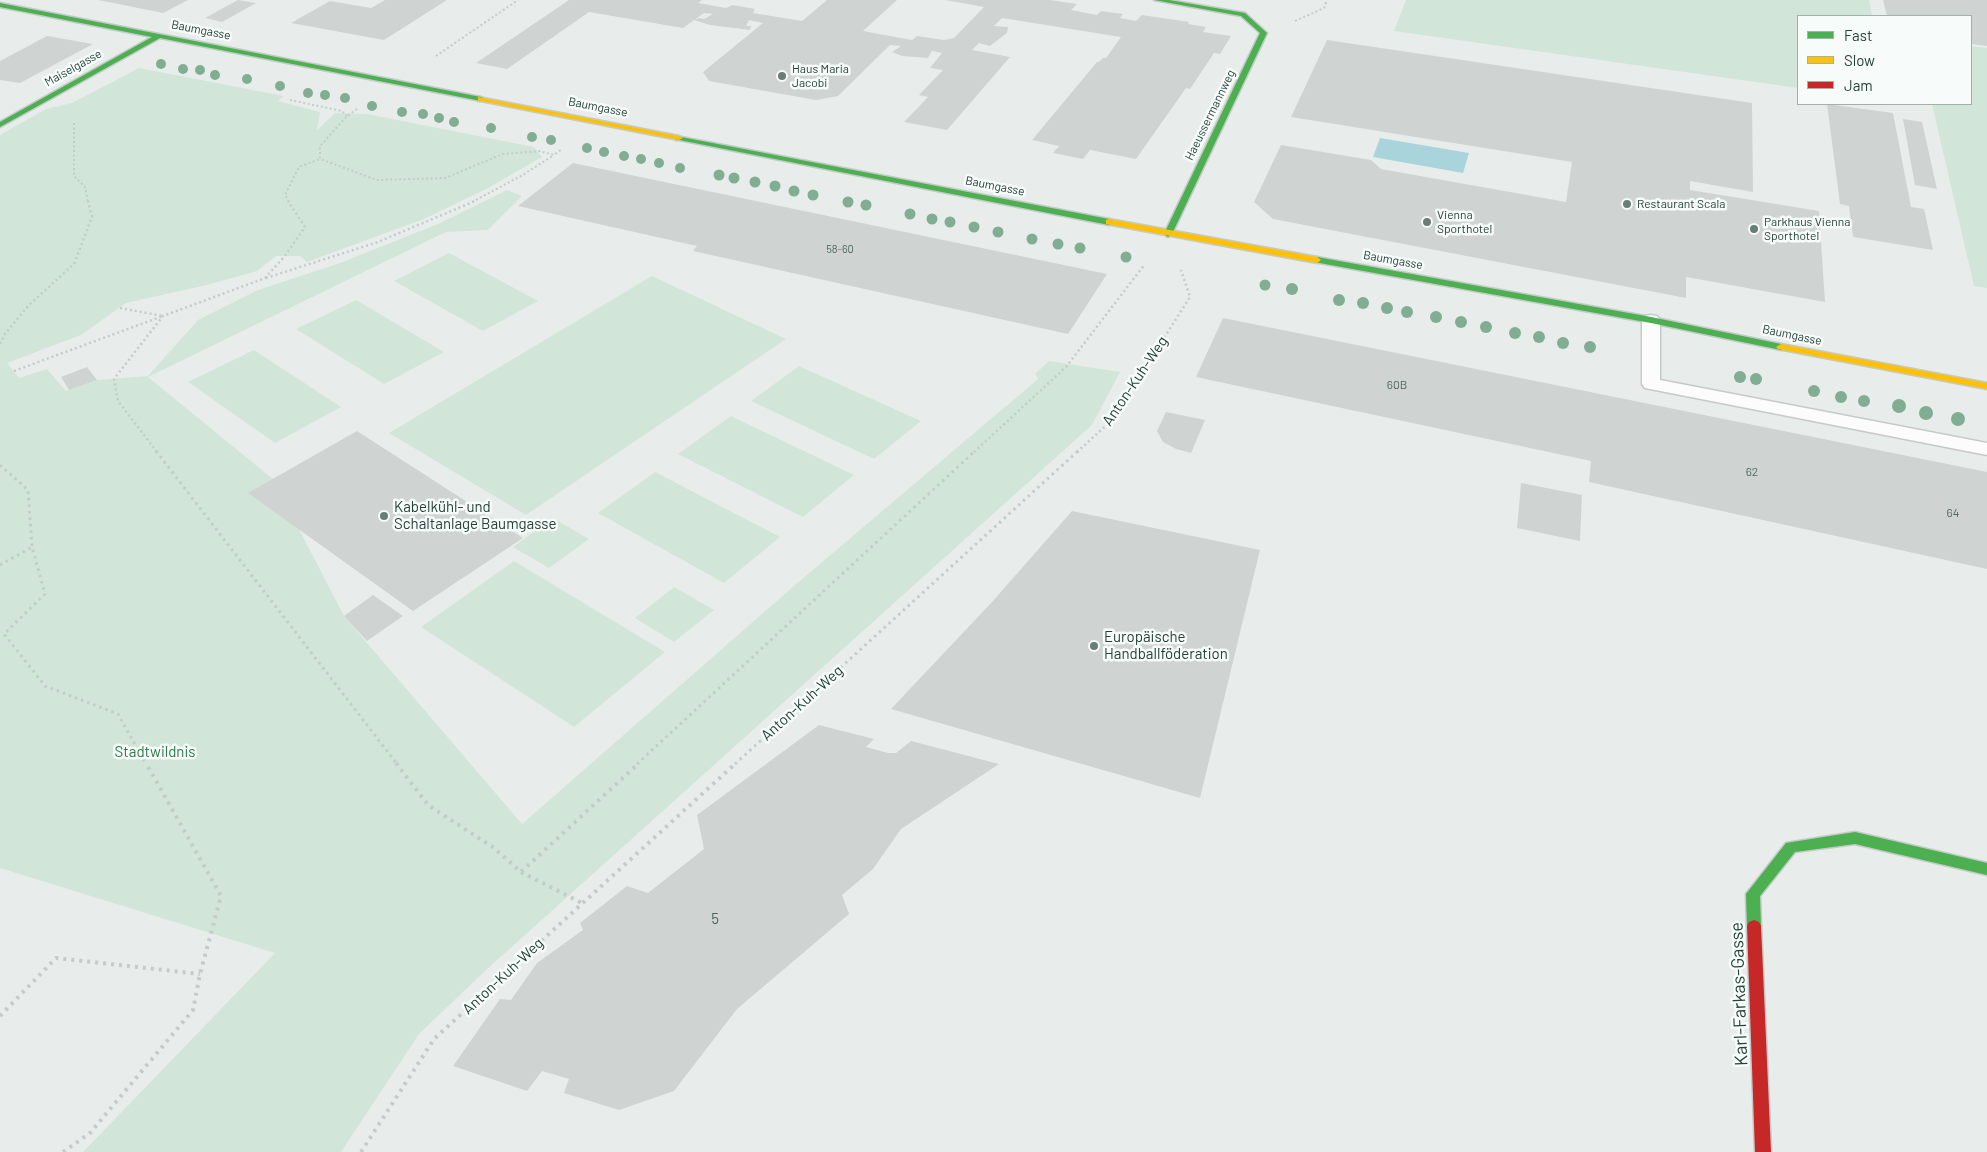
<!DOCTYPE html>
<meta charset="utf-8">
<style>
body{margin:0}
#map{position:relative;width:1987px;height:1152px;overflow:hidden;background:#e8edeb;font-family:Barlow,sans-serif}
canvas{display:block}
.legend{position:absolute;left:1797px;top:15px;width:175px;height:90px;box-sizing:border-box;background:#f7fbf9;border:1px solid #a3b1ad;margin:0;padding:6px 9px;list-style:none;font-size:15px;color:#24423a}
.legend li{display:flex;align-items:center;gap:10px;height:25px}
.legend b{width:25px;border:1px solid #a3b1ad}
</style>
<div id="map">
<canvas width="1987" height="1152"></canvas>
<ul class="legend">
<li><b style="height:6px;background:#4caf50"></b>Fast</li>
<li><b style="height:6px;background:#ffc107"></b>Slow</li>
<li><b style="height:6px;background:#c62828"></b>Jam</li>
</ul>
</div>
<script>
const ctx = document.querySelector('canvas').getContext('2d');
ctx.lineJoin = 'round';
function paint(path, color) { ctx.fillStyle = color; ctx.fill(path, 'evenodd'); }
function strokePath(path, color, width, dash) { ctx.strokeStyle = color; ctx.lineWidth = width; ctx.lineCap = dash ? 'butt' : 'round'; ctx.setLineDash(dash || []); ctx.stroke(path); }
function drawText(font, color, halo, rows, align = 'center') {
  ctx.font = font + ' Barlow,sans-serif'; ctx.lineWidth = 5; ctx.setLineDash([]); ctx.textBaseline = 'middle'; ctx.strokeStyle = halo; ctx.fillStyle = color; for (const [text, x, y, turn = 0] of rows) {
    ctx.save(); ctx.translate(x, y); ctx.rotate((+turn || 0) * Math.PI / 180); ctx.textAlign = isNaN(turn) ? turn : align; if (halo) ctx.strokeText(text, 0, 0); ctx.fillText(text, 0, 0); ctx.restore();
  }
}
paint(new Path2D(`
 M1406 0H1869L1872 16H1798V88L1394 31Z
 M1971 46 1987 48V288L1974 286 1932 104H1971Z
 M139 68 284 96 278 101 320 112 317 130 335 113 367 114 534 147 542 157 488 188 424 219 307 262 300 256H276L257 271 207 285 126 303 81 335 7 363 19 378 47 369 66 391 97 380 148 376 198 320 258 290 340 263 438 224 507 190 522 196 488 230 446 232 148 377 273 479 344 616 522 824 795 585 1038 379 1035 374 1049 361 1120 372 1092 425 485 971 419 1034 341 1152H83L275 953 0 868V135L46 109 72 103Z
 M449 253 538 301 483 331 394 281Z
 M652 276 786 339 526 515 389 433Z
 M356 300 444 352 384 384 296 329Z
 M254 350 341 407 275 443 188 382Z
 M799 366 921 421 874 459 751 401Z
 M731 416 854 475 803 517 678 454Z
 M655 472 780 537 724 583 598 513Z
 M553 518 589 539 549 568 513 547Z
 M514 561 665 652 574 727 421 627Z
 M674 587 714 610 674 642 635 618Z`), '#d1e6d8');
paint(new Path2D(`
 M1380 138 1469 153 1463 173 1373 157Z`), '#a9d4db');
paint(new Path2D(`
 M98 0H188L163 13Z
 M238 0 256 3 222 22 205 18Z
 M385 0H447L384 40 291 23 330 1 371 8Z
 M569 0H702L698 3 726 8 733 5 755 9 753 13 802 21 827 0H897L863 31 912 40 917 36 944 40 954 38 984 7 945 0H1050L1077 4 1071 10 1097 15 1101 11 1123 14 1120 18 1136 21 1142 15 1189 22 1188 24 1206 27 1203 32 1231 36 1220 54 1214 53 1190 89 1186 88 1136 159 1090 150 1083 159 1053 153 1059 146 1032 140 1097 62H1099L1103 58H1106L1121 37 1002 18 994 26 1008 27 1007 33 990 46 979 43 972 50 1010 57 947 130 904 122 928 97 919 95 943 70 930 68 942 53 932 51 928 58 902 56 892 52 901 46 890 45 838 96 816 100 709 81 703 72 763 23 749 20 746 26H751L750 30 710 25 694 20 699 18 704 19 713 14 704 13 683 28 589 12 507 69 476 63Z
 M1883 0H1987V46L1971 44V16H1887Z
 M47 36 93 44 20 83 0 80V61Z
 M1327 40 1752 103 1753 192 1690 181V190L1819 211 1825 302 1686 277V298L1273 219 1254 202 1281 145 1371 160 1381 169 1566 202 1572 162 1291 117Z
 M1827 104 1893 113 1911 207 1924 209 1933 250 1853 237 1849 206 1840 204Z
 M1903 119 1922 122 1937 189 1915 185Z
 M573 163 1107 274 1068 334 693 251 697 246 518 206Z
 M1223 318 1987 472V569L1589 482 1591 461 1196 377Z
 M87 367 97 380 69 390 61 377Z
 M1166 412 1205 420 1191 453 1176 449 1163 442 1157 431Z
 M357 431 523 538 413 611 248 493Z
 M1521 483 1582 495 1580 541 1517 528Z
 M1072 511 1260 550 1200 798 891 709 992 602Z
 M373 595 403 616 367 641 344 616Z
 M819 725 874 739 866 747 888 753H896L911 741 999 764 901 829 873 869 842 895 849 914 737 1009 674 1091 619 1110 564 1093 569 1079 542 1071 527 1091 453 1066 500 999 511 1000 537 963 583 930 580 923 627 886 648 893 704 849 697 815Z`), '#cfd4d2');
const lane = new Path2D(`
 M1651 315 1657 316 1660 320V380L1987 443V455L1645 388 1642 384V320L1645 316Z`);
const fast = new Path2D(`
 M1154 0H1169L1245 13 1267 33 1172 234 1168 237 1164 234 1260 33 1241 16Z
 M0 3 481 97 485 99 481 101 160 38 0 127V122L152 37 0 7Z
 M676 136 1109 219 1113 222 1109 225 679 140H676Z
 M1317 257 1651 317 1781 344 1786 347 1781 350 1651 323 1314 262 1313 260Z
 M1855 832 1987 863V875L1855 844 1795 852 1760 896 1761 926 1759 930 1754 932 1749 930 1747 926 1746 894 1786 843Z`);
const slow = new Path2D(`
 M478 97 679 136 683 138 679 140 481 101H478Z
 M1109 219 1317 257 1321 260 1317 263 1106 224V220Z
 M1781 344 1987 383V389L1778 349 1776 347Z`);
const jam = new Path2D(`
 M1754 920 1759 922 1761 926 1771 1152H1755L1747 926 1749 922Z`);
strokePath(lane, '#c5cac8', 3);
strokePath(fast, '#c3cbc8', 3);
strokePath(slow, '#c3cbc8', 3);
strokePath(jam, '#c3cbc8', 3);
strokePath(new Path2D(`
 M1295 21 1324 8 1327 0
 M436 56 518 0
 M290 100 342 111 347 116
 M357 109 347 116 320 146V159L377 180 445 178 503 154 539 151 554 155 562 149
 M74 123V176L85 187 88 202
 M289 202 285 195 299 167 320 159
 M472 202 521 176 554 155`), '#c3ccca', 2, [2, 2.5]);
strokePath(new Path2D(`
 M266 278 378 242 475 201
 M120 308 163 316
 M0 344 5 334 28 306 74 264 92 217 88 201
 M14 371 163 316
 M157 452 118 401 114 379 163 316 265 278 284 257 305 227 288 201
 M974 452 1066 367 1145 264
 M1077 452 1111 421 1190 297 1181 270`), '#c3ccca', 2.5, [2, 3]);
strokePath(new Path2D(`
 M156 451 397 764
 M0 465 28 490 32 547 45 594 4 634 45 686 118 714 146 764
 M0 565 32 547
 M637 764 975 451
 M735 764 1078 451`), '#c3ccca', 3, [2.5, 4]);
strokePath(new Path2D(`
 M396 763 428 805 494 848 521 872 639 763
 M521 872 582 903
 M0 1016 56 958 200 974
 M63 1152 90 1133 193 1010 200 974 221 896 146 763
 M361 1152 434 1039 736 763`), '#c3ccca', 4, [3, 5]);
paint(lane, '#fcfcfc');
paint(fast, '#4caf50');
paint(slow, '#ffc107');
paint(jam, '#c62828');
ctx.fillStyle = '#81ae93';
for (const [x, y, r] of [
 [161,64,5],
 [183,69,5],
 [200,70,5],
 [215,75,5],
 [247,79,5],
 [280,86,5],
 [308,93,5],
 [325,95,5],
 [345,98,5],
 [372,106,5],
 [402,112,5],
 [423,114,5],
 [439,118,5],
 [454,122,5],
 [491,128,5],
 [532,137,5],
 [551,140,5],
 [587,148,5],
 [604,152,5],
 [624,156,5],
 [641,159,5],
 [659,163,5],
 [680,168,5],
 [719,175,5.5],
 [734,178,5.5],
 [755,182,5.5],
 [775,186,5.5],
 [794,191,5.5],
 [813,195,5.5],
 [848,202,5.5],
 [866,205,5.5],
 [910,214,5.5],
 [932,219,5.5],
 [950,222,5.5],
 [974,227,5.5],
 [998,232,5.5],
 [1032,239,5.5],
 [1058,244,5.5],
 [1080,248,5.5],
 [1126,257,5.5],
 [1265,285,5.5],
 [1292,289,6],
 [1339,300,6],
 [1363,303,6],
 [1387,308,6],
 [1407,312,6],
 [1436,317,6],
 [1461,322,6],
 [1486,327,6],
 [1515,333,6],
 [1539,337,6],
 [1563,343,6],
 [1590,347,6],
 [1740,377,6],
 [1756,379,6],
 [1814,391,6],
 [1841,397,6],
 [1864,401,6],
 [1899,406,7],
 [1926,413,7],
 [1958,419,7]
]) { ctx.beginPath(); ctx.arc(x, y, r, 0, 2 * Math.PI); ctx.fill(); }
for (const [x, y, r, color] of [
 [782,76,5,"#697e78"],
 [1627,204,5,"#697e78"],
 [1427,222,5,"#697e78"],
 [1754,229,5,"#697e78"],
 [384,516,5,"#697e78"],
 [1094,646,5,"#697e78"]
]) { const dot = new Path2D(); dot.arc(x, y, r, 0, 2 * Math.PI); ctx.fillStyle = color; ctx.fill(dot); strokePath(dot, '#f7fbf9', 2); }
drawText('11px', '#506761', null, [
 ["58-60",840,249]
]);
drawText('12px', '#24423a', '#f7fbf9', [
 ["Baumgasse",201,30,11],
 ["Maiselgasse",73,68,-29],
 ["Baumgasse",598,107,11],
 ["Haeussermannweg",1210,115,-64],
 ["Baumgasse",995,186,11],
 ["Baumgasse",1393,260,10],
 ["Baumgasse",1792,335,12]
]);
drawText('12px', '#24423a', '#f7fbf9', [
 ["Haus Maria",792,69],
 ["Jacobi",792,83],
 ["Restaurant Scala",1637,204],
 ["Vienna",1437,215],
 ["Sporthotel",1437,229],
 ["Parkhaus Vienna",1764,222],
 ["Sporthotel",1764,236]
], 'left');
drawText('12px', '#506761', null, [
 ["60B",1397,385],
 ["62",1752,472],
 ["64",1953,513]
]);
drawText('15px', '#24423a', '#f7fbf9', [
 ["Anton-Kuh-Weg",1135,381,-56],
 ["Anton-Kuh-Weg",802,703,-42],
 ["Anton-Kuh-Weg",503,976,-43]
]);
drawText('15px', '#24423a', '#f7fbf9', [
 ["Kabelkühl- und",394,507],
 ["Schaltanlage Baumgasse",394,524],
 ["Europäische",1104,637],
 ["Handballföderation",1104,654]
], 'left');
drawText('15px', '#2d7a4b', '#f7fbf9', [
 ["Stadtwildnis",155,752]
]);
drawText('15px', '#506761', null, [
 ["5",715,919]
]);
drawText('18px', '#24423a', '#f7fbf9', [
 ["Karl-Farkas-Gasse",1739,994,-92]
]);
</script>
